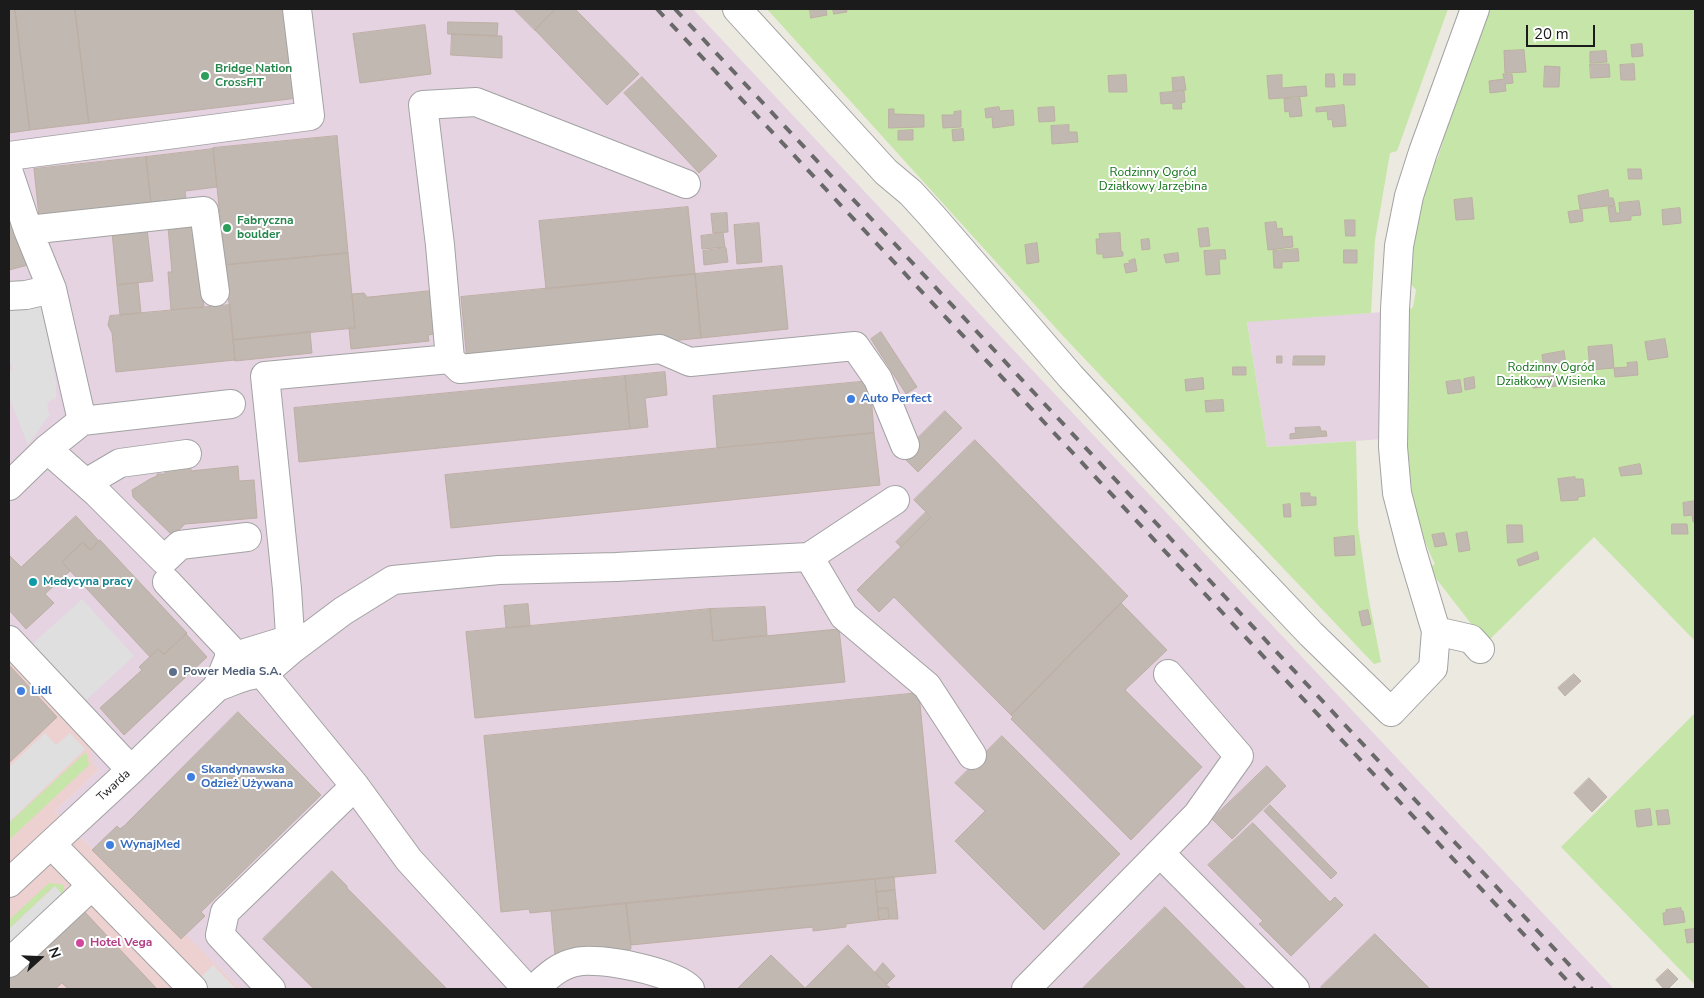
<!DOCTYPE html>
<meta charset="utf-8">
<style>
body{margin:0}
#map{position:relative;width:1704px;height:998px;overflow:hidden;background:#ece9e1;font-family:"Nunito Sans",sans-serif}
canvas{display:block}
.frame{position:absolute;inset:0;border:10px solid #1b1b1b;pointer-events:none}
.north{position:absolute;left:15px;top:933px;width:50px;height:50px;-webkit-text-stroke:4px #fff;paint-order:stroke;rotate:70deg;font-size:14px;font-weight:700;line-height:20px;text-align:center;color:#1b1b1b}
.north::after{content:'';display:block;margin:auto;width:18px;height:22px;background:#1b1b1b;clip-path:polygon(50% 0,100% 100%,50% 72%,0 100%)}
.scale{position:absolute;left:1526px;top:25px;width:69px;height:22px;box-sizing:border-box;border:2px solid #1b1b1b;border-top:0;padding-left:6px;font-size:15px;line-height:18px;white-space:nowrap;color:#1b1b1b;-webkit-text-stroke:4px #fff;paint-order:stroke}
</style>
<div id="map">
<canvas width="1704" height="998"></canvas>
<div class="frame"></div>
<div class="north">N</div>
<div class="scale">20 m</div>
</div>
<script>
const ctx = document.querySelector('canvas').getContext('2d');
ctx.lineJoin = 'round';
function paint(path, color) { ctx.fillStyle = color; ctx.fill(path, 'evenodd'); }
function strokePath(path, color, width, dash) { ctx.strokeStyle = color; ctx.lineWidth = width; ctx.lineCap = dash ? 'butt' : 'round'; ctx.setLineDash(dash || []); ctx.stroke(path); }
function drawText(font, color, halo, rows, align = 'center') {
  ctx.font = font + ' "Nunito Sans",sans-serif'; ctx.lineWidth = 4; ctx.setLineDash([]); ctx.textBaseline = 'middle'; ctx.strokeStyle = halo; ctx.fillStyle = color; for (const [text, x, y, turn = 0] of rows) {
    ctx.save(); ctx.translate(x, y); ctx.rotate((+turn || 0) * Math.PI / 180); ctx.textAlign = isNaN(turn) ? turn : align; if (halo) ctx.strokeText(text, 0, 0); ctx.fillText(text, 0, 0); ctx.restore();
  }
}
paint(new Path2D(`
 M9 657 91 744 99 770 55 811 181 939 186 934 241 989H9Z`), '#edd1d0');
paint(new Path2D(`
 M9 9H693L1614 989H241L186 935 181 939 55 811 99 770 93 763 91 744 9 657Z
 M1385 312 1383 439 1267 447 1247 321Z`), '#e5d3e2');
paint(new Path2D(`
 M767 9H1448L1397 151 1390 153 1375 240 1371 313 1247 322 1267 447 1356 441 1358 526 1368 595 1381 662 1374 664 1064 337Z
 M1487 9H1695V641L1594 537 1486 643 1428 568 1435 564C1397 487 1407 395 1407 311L1413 307 1416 290 1411 284 1413 234 1430 166 1438 158 1443 141 1440 139Z
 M1695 713V985L1561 847Z
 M86 752 89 765 9 840V823Z
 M49 883 64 885 63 895 54 886 9 929V920Z`), '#c6e5a8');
paint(new Path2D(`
 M9 288 41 302 56 383V399L51 400 48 403 47 409 50 414 28 445 9 397V372L13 368 9 361Z
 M82 599 134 656 81 705 28 648Z
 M45 733 56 745 70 733 85 749 9 822V767Z
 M55 886 66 898 9 952V929Z
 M213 965 236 989H207L198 980Z`), '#dfdfdf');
const building = new Path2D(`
 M9 9H15L30 130 9 133Z
 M15 9H75L89 123 30 130Z
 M75 9H287L298 98 89 123Z
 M514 9H556L535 30Z
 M556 9H575L639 74 607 105 535 30Z
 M810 9H826L827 15 811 18Z
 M833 9H846L847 12 834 14Z
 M448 22 498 23 497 36 448 34Z
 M425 25 431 74 360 83 353 34Z
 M452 34 502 36V58L451 55Z
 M1642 44 1643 56 1632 57 1631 45Z
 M1524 50 1526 72 1505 73 1504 51Z
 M1606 51 1607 62 1590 63V52Z
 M1590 64H1609L1610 77 1591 78Z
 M1634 64 1635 80H1621L1620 65Z
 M1545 66 1560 67 1559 87H1544Z
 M1326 74H1334L1335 87H1326Z
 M1344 74H1355V85H1344Z
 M1503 74H1512L1513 83 1505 84 1506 91 1490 93 1489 81 1504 79Z
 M1126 75 1127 92H1109L1108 76Z
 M1282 75V88L1306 86 1307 96 1269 99 1267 76Z
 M642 77 717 156 699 173 624 93Z
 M1184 77 1186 90 1173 91 1172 78Z
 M1184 91 1185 102 1181 103 1182 109H1173V103L1161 104 1160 93Z
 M1300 98 1302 116 1290 117 1289 111 1285 112 1284 99Z
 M1344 105 1346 126 1333 127 1332 119 1328 120 1327 111 1316 112V108Z
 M999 107 1000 111 1013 110 1014 125 993 128 992 117 986 118 985 109Z
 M1054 107 1055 121 1039 122 1038 108Z
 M889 109H894V114L924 115V127L889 128Z
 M961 111V127L943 128 942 115H954V112Z
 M1069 125V132H1077L1078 142 1052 144 1051 126Z
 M963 129 964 140 953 141 952 130Z
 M913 130V140H898V131Z
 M337 136 348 253 225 265 213 148Z
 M213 149 217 187 185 191 186 199 151 204 146 157Z
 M146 157 151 204 39 216 34 169Z
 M1628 169H1641L1642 179H1629Z
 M1608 190 1609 198H1613L1615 205 1580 209 1578 196Z
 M1472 198 1474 219 1456 220 1454 200Z
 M1639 201 1641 215 1631 216V220L1610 222 1608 207 1615 206 1616 213H1620L1619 203Z
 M688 207 695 274 546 289 539 221Z
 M1680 208 1681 223 1663 225 1662 210Z
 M1582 210 1583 221 1570 223 1568 212Z
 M9 211 28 265 9 270Z
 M727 213 728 232 713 233 711 214Z
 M1345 220H1355V236H1346Z
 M1276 222 1277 229 1282 228 1283 237 1292 236 1293 247 1268 250 1265 223Z
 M759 223 762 262 737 264 734 225Z
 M196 224 204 307 171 310 168 272H172L168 227Z
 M1208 228 1210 246 1200 247 1198 229Z
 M147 229 153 281 117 285 112 232Z
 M723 233 725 247 702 249 701 236Z
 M1120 233 1121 251 1123 252V256L1103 258V254H1097L1096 239H1100L1099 234Z
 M1149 239 1150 249 1142 250 1141 240Z
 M1037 243 1039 262 1027 264 1025 245Z
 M726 248 728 262 704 265 703 251Z
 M1298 249 1299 261 1282 262V268H1274L1273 251Z
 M1225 250 1226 259H1219L1220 274 1206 275 1204 251Z
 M1344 250H1357V263H1344Z
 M348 253 355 328 233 340 225 265Z
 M1178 253 1179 261 1166 263 1164 255Z
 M1135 259 1137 271 1126 273 1124 264 1130 263 1129 261Z
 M782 266 788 329 701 338 695 274Z
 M695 274 701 338 467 361 461 297Z
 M138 283 141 313 120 315 117 285Z
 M431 291 435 334 428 335 429 341 351 349 349 328H355L352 294 364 293 367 297Z
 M230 305 235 360 116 372 112 333 108 325 110 316Z
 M310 332 312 353 235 361 233 340Z
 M881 332 917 387 906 394 871 339Z
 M1665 339 1668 357 1648 360 1645 342Z
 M1612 345 1614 368 1590 370 1588 347Z
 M1564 351 1566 365 1544 368 1542 355Z
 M1277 356H1282V363H1277Z
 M1294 356H1325L1324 365H1293Z
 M1637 362 1638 375 1615 377 1614 368 1628 367 1627 363Z
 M1233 367H1246V375H1233Z
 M665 372 667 395 645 398 648 427 630 429 625 376Z
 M625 376 630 429 299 462 294 408Z
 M1557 376 1558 386 1533 388V378Z
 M1474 377 1475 388 1465 390 1464 379Z
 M1203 378 1204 389 1186 391 1185 380Z
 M1460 380 1462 392 1448 394 1446 382Z
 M870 381 874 433 717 448 713 396Z
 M1223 400 1224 411 1206 412 1205 401Z
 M945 411 962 428 918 472 901 455Z
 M1320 427 1321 431H1326L1327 436 1290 439V434L1296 433 1295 428Z
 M874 433 880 485 451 528 445 475Z
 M975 440 1128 596 1011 715 894 597 879 612 857 590 931 517 914 500Z
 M1640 464 1642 474 1621 476 1619 468Z
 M191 465V471L238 466 239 481 254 480 257 518 185 524 173 536 133 497 132 490 150 479 157 476V474H165V468Z
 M1575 477V479H1583L1585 496 1578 497V500L1561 501 1558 479Z
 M1301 493H1310V497H1316V505L1302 506Z
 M1695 501V522H1693L1692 515 1684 516 1683 503Z
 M1290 504 1291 517H1284L1283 505Z
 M926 512 931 517 901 547 896 542Z
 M76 516 99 541 90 550 83 542 62 562 70 571 45 594 54 603 26 629 9 610V555L21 567Z
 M1672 524H1687L1688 534H1672Z
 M1507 525H1522L1523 542 1508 543Z
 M1467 532 1470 550 1459 552 1456 534Z
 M1444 533 1447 545 1435 547 1432 535Z
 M1354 536 1355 555 1335 556 1334 538Z
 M100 540 187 633 164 654 158 649 150 657 62 562 83 542 90 550Z
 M1537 552 1539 559 1519 566 1517 560Z
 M1121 603 1167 650 1125 690 1202 767 1131 840 1011 719 1013 717 1011 715Z
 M528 604 530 626 506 628 504 606Z
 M765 607 767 635 713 641 710 609Z
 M710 609 713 641 839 629 845 682 475 718 466 632Z
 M1368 610 1371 624 1362 626 1359 612Z
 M186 634 207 657 124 735 100 708 142 670 139 667 158 649 164 654Z
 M9 665 57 717 9 763Z
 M1574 674 1581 681 1565 696 1558 688Z
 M919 693 936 873 530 913 529 909 501 912 484 736Z
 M238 712 321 795 201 912 205 916 181 939 92 850 117 826 120 829 125 825Z
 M1002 736 1120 854 1044 930 955 841 985 811 955 783Z
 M1267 766 1286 786 1232 839 1212 819Z
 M1589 778 1607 797 1592 812 1574 793Z
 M1270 805 1337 873 1331 879 1264 811Z
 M1650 809 1652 825 1637 827 1635 811Z
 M1668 810 1670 824 1658 825 1656 811Z
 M1253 823 1330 902 1335 897 1343 905 1291 956 1259 924 1263 921 1208 865Z
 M332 871 347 886V888L447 989H314L263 939Z
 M894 877 895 890 876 892 875 879Z
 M875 879 879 920 846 924V927L813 931V927L631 945 626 903Z
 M895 890 898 919H889L888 908 878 909 876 892Z
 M626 903 631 949 611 951V947L571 950 555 956 551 911Z
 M1165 907 1246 989H1082Z
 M888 908 889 919 879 920 878 909Z
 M1681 908V911H1683L1685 922 1664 925 1663 913H1666V910Z
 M82 909 157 989H68L62 983 55 989H9V978Z
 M1695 929V942L1687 943 1685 930Z
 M1375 934 1430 989H1323L1321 987Z
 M848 945 891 989H737L771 955 805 988Z
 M883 963 895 976 887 984 875 973Z
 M1668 969 1678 979 1668 989H1664L1656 980Z`);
paint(building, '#c1b8b1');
strokePath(building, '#bdafa4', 1);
const minor = new Path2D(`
 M737 9 886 172 911 193 932 216 1071 377 1217 535 1311 634 1391 712 1433 668 1436 631 1412 551 1397 493 1393 447 1395 309 1399 246 1409 196 1423 152 1475 9
 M9 156 310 116 297 9
 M9 173 28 230 52 289 82 421
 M686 184 476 102 423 105 440 245 450 359 460 369 660 349 690 362 855 346 878 379 905 445
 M28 230 204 211 215 292
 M9 296 26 295 52 289
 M47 449 97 493 164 560 180 545 247 537
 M86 483 120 463 187 454
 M9 486 47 449 82 421 231 404
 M809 557 844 616 927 686 972 755
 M1436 631 1471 639 1480 649
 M9 640 131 770
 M291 650 343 611 393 580 499 570 616 567 809 557 895 500
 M229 658 291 639
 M263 674 291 650 287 589 265 376 450 359
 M217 687C232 682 247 673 263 674L355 786 409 860 527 989
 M51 844 193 989
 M1160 853 1295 989
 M9 883 131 770 217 687 229 658V648L167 582
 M9 963 84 893
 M271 989 220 935 225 912 355 786
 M534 989C546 978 559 965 576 962 598 956 675 972 690 989
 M1026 989 1197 815 1239 756 1168 674`);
strokePath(minor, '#a2a2a2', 30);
strokePath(minor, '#fff', 28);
strokePath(new Path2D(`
 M657 9 1575 989
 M675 9 1592 989`), '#696969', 4, [10, 10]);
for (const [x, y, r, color] of [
 [205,76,5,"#2e9e5b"],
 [227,228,5,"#2e9e5b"],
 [851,399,5,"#3f7fe0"],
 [33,582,5,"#0f9aa8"],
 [173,672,5,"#5c6f8a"],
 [21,691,5,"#3f7fe0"],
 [191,777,5,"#3f7fe0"],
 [110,845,5,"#3f7fe0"],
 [80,943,5,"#d1479c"]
]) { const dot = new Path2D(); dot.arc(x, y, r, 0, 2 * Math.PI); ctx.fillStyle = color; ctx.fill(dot); strokePath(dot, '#fff', 2); }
drawText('bold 12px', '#27864d', '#fff', [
 ["Bridge Nation",215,69],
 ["CrossFIT",215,83],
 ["Fabryczna",237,221],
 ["boulder",237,235]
], 'left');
drawText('12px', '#107218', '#fff', [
 ["Rodzinny Ogród",1153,173],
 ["Działkowy Jarzębina",1153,187],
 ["Rodzinny Ogród",1551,368],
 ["Działkowy Wisienka",1551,382]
]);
drawText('bold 12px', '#366cbe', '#fff', [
 ["Auto Perfect",861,399],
 ["Lidl",31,691],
 ["Skandynawska",201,770],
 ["Odzież Używana",201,784],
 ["WynajMed",120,845]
], 'left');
drawText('bold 12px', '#0d838f', '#fff', [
 ["Medycyna pracy",43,582]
], 'left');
drawText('bold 12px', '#4e5e75', '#fff', [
 ["Power Media S.A.",183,672]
], 'left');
drawText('12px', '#1b1b1b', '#fff', [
 ["Twarda",114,786,-43]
]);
drawText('bold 12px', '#b23c85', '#fff', [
 ["Hotel Vega",90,943]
], 'left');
</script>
